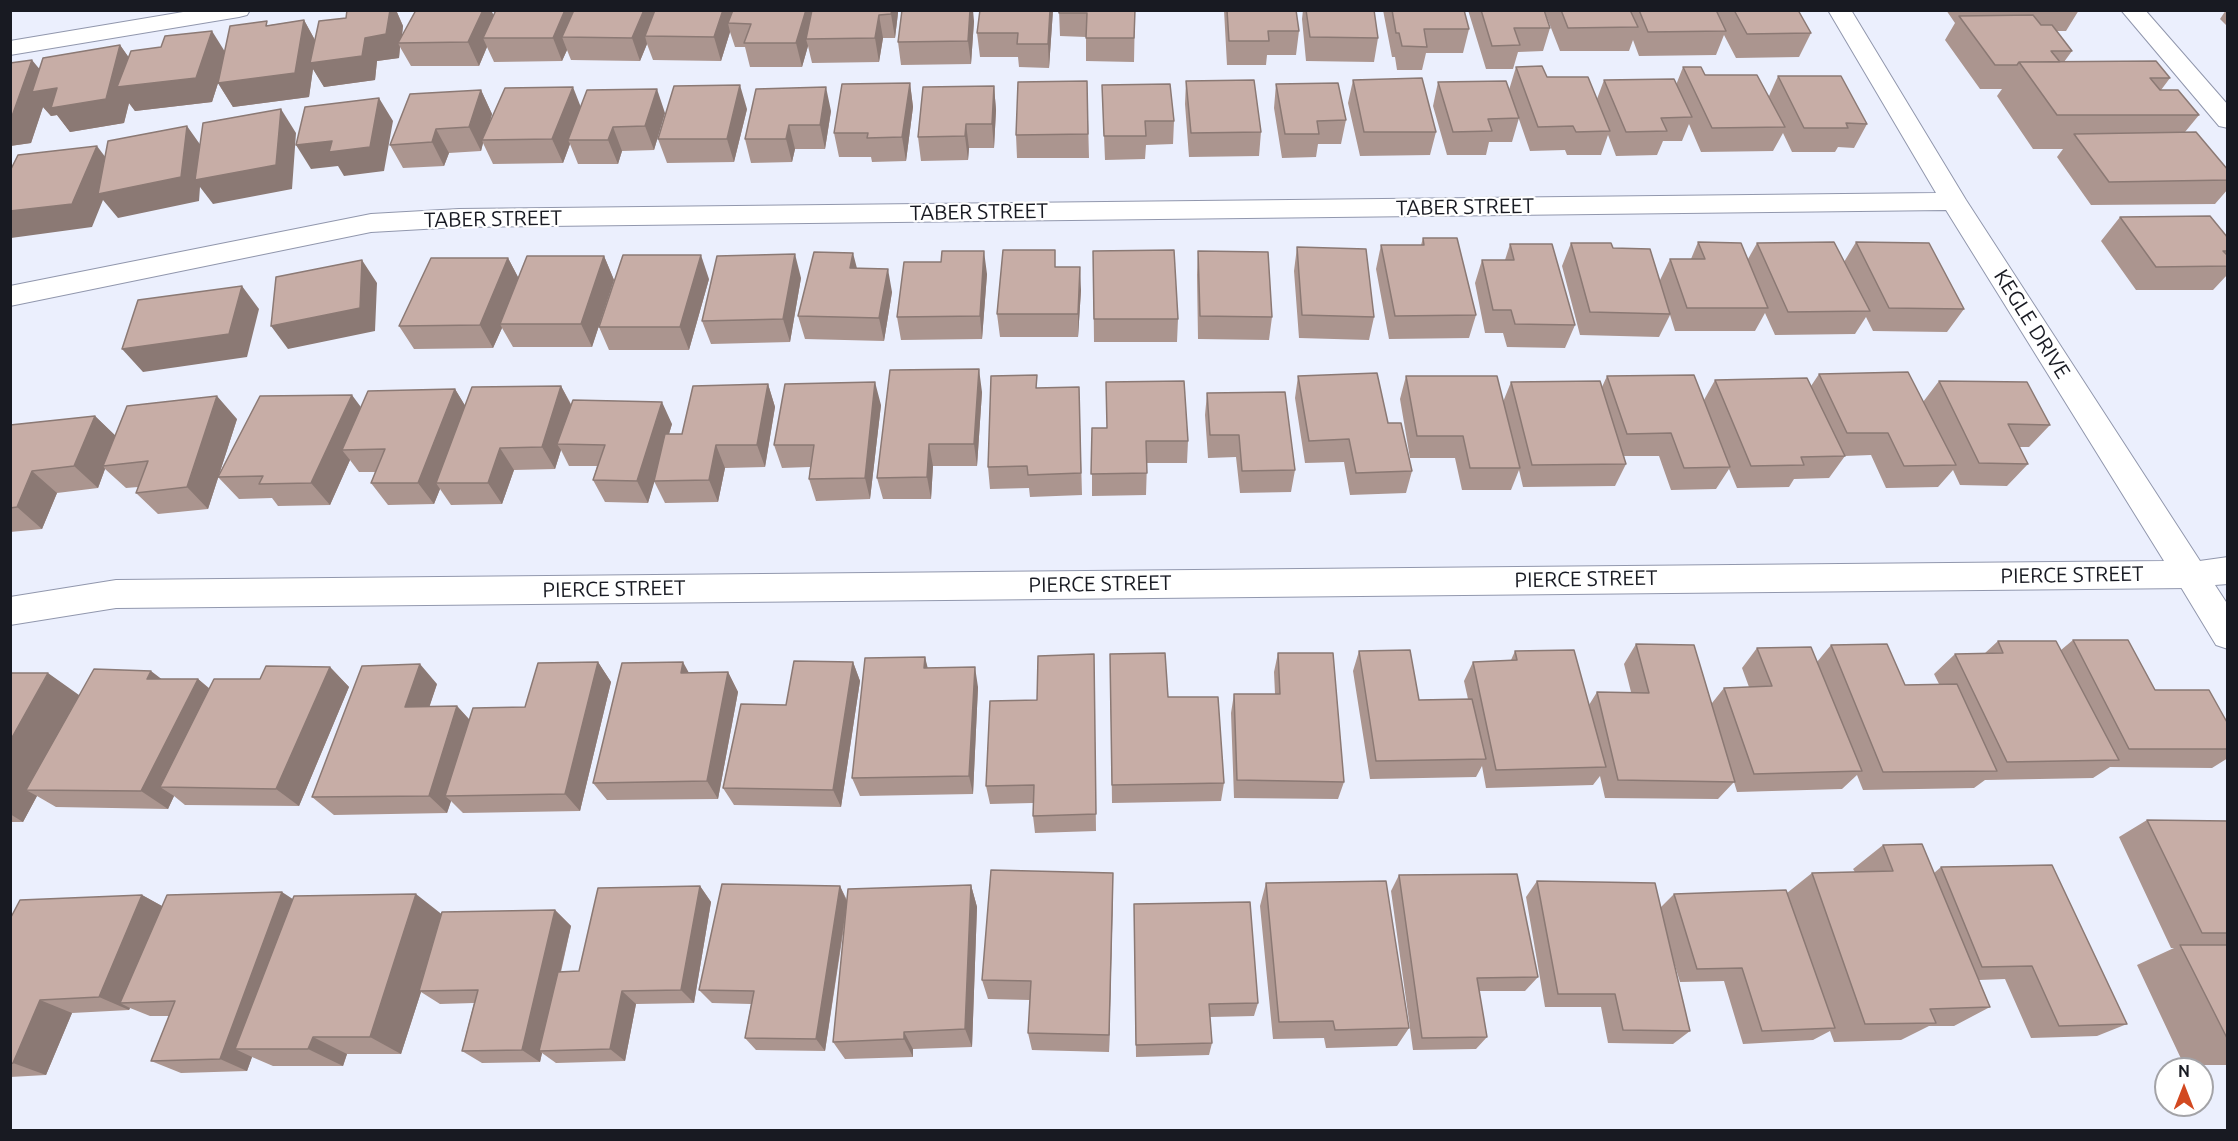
<!DOCTYPE html>
<style>
body{margin:0}
#map{position:relative;width:2238px;height:1141px;overflow:hidden;background:#ebeffd;font-family:Ubuntu,sans-serif}
canvas{display:block}
.frame{position:absolute;inset:0;border:12px solid #181a22;pointer-events:none}
.north{position:absolute;left:2154px;top:1057px;width:60px;height:60px;box-sizing:border-box;background:#fff;border:2px solid #a3a3a7;border-radius:50%;rotate:0deg;font-size:16px;font-weight:700;line-height:24px;text-align:center;color:#181a22}
.north::after{content:'';display:block;margin:auto;width:21px;height:27px;background:#d24921;clip-path:polygon(50% 0,100% 100%,50% 72%,0 100%)}
</style>
<div id="map">
<canvas width="2238" height="1141"></canvas>
<div class="frame"></div>
<div class="north">N</div>
</div>
<script>
const ctx = document.querySelector('canvas').getContext('2d');
ctx.lineJoin = 'round';
function strokePath(path, color, width, dash) { ctx.strokeStyle = color; ctx.lineWidth = width; ctx.lineCap = dash ? 'butt' : 'round'; ctx.setLineDash(dash || []); ctx.stroke(path); }
function paint(path, color) { ctx.fillStyle = color; ctx.fill(path, 'evenodd'); }
function drawText(font, color, halo, rows, align = 'center') {
  ctx.font = font + ' Ubuntu,sans-serif'; ctx.lineWidth = 4.5; ctx.setLineDash([]); ctx.textBaseline = 'middle'; ctx.strokeStyle = halo; ctx.fillStyle = color; for (const [text, x, y, turn = 0] of rows) {
    ctx.save(); ctx.translate(x, y); ctx.rotate((+turn || 0) * Math.PI / 180); ctx.textAlign = isNaN(turn) ? turn : align; if (halo) ctx.strokeText(text, 0, 0); ctx.fillText(text, 0, 0); ctx.restore();
  }
}
const street = new Path2D(`
 M195 10H250L247 15 239 17 10 55V41Z
 M1828 10H1851L1966 200 2202 564 2207 574 2202 584 2190 588 116 608 10 625V597L116 580 2164 561 1946 210 459 227 371 232 10 306V286L371 214 459 209 1936 193Z
 M2121 10H2145L2228 105V128L2219 126Z`);
const secondary = new Path2D(`
 M2228 557V584L2215 585 2228 605V649L2216 645 2173 574 2178 564Z`);
strokePath(street, '#9197ad', 2);
strokePath(secondary, '#9197ad', 2);
paint(street, '#fff');
paint(secondary, '#fff');
paint(new Path2D(`
 M347 10H396L403 26 402 36 416 10H491L494 16 496 10H898V13L895 38H883L879 62 812 63 808 46 802 67H750L745 47H735L730 32 721 61 653 60 647 44 640 61 571 60 567 50 562 61 494 62 487 47 479 66H411L400 47 399 58 377 61 375 80 324 87 313 69 309 97 233 107 218 83 212 102 135 111 129 103 124 123 70 132 57 115 51 116 43 107 31 143 10 146V63L39 68 120 45 129 58 225 51 270 25 304 20 315 40 346 18Z
 M980 10H1053L1049 68 1019 67 1018 57H980L977 33Z
 M1059 10H1135L1134 62 1086 61V37L1060 36Z
 M1224 10H1296L1299 31 1296 55H1267L1266 65H1227Z
 M1303 10H1374L1378 38 1374 62 1306 61 1302 19Z
 M1383 10H1464L1469 29 1463 53H1426L1422 70H1397L1395 57H1392Z
 M1468 10H1544L1550 28 1543 51 1518 52 1513 69H1486Z
 M1544 10H1798L1811 33 1799 57 1736 58 1724 35 1716 55 1639 56 1633 40 1629 51H1560Z
 M1946 10H2079L2066 31H2057L2072 51 2064 62 2170 78 2161 90 2199 115 2185 132 2228 170V189L2215 204 2091 205 2057 157 2063 149H2033L1997 96 2002 89H1980L1945 40 1955 23Z
 M2226 10H2228V27L2220 19Z
 M974 21 971 64 901 65 898 42Z
 M1516 67 1547 77 1597 99 1604 80 1676 85 1683 67 1769 96 1778 76 1867 124 1854 148 1838 147 1835 152H1792L1783 133 1773 151 1701 152 1689 124 1682 141H1663L1657 155 1616 156 1608 135 1601 155H1567L1565 150 1530 151 1514 105 1519 118 1512 142H1489L1486 155H1447L1433 106 1438 82 1509 90Z
 M1353 80 1436 132 1430 155 1360 156 1348 103Z
 M1087 81 1089 158H1017L1016 135Z
 M1186 81 1261 132 1259 156 1189 157 1185 104Z
 M910 83 913 107 906 161 872 162 871 157H839L834 133Z
 M1276 84 1346 120 1341 144H1318L1316 157 1282 158 1274 108Z
 M1102 85 1174 121 1173 144 1146 145 1145 159 1105 160Z
 M994 86 996 110 994 148H969L968 160 921 161 918 137Z
 M481 90 492 114 490 122 581 107 665 113 654 150 622 151 618 164H578L570 144 563 163 493 164 483 143 481 151 449 153 444 166 403 168 390 145Z
 M747 109 734 162 667 163 658 139Z
 M831 111 825 149H795L792 162 751 163 745 139Z
 M2120 217 2228 238V274L2213 290H2136L2101 241Z
 M1423 238 1476 315 1469 338 1389 339 1376 269 1381 245H1421Z
 M1698 242 1748 259 1757 243 1844 262 1856 242 1964 309 1947 332 1873 331 1866 317 1855 334 1775 335 1765 313 1755 331H1675L1670 315 1659 337 1580 335 1562 266 1571 243 1613 248 1660 280 1670 259H1691Z
 M1510 244 1575 325 1565 348 1507 347 1503 333H1485L1475 283 1482 260H1505Z
 M1297 247 1374 317 1369 340 1299 338 1294 271Z
 M1093 251 1178 319 1177 342H1094Z
 M1198 251 1272 317 1269 340 1198 339 1197 275Z
 M604 256 614 280 592 347H513L502 328 493 348 414 349 399 326 508 258 518 277Z
 M857 269 892 292 884 341 805 339 798 316Z
 M987 274 982 339 901 340 897 317Z
 M801 278 790 342 711 344 702 321Z
 M709 279 689 350H609L599 327Z
 M1081 290 1078 337H1000L997 314Z
 M1819 374 1923 402 1939 381 2050 425 2029 447H2019L2028 464 2007 486 1960 485 1953 470 1938 487 1886 488 1871 455 1845 456 1829 478 1794 479 1789 487 1737 488 1729 469 1716 489 1671 490 1659 456H1624L1626 464 1615 486 1523 487 1519 470 1511 490H1462L1455 458H1410L1400 399 1406 376 1503 402 1511 382 1602 387 1607 376 1704 400 1715 380 1811 386Z
 M1298 376 1388 423 1412 471 1406 493 1350 495 1344 462 1305 463 1295 398Z
 M768 384 775 407 765 467 725 468 718 502 665 503 654 481 648 503 605 502 593 480 597 466H569L561 450 555 469 514 470 502 504 451 505 440 489 434 504 388 505 371 483 375 472H359L350 460 330 505 278 506 272 498 239 499 218 477 361 407 455 389 465 406 561 386 571 404 672 424 669 434H682Z
 M1079 387 1082 495 1030 497 1029 488 990 489 988 467 1037 388Z
 M982 392 977 466H933L931 499H883L877 478Z
 M1207 393 1295 470 1291 492 1240 493 1236 457 1208 458 1205 415Z
 M881 405 870 499 816 501 809 479 810 467 782 468 774 445Z
 M95 416 115 436 237 419 208 509 158 514 136 493 138 487 126 488 105 469 98 488 57 493 42 529 10 532V425Z
 M1092 428 1188 441 1187 463H1147L1146 495 1092 496Z
 M2073 640 2155 690 2228 724V758L2212 768 2110 767 2093 778 1985 780 1974 788 1863 790 1857 775 1842 789 1737 792 1734 782 1718 799 1605 798 1600 776 1593 785 1486 788 1482 766 1476 777 1370 779 1353 671 1359 651 1419 700 1468 699 1464 681 1473 662 1511 660 1515 651 1589 705 1597 692H1631L1624 664 1636 644 1712 703 1724 688 1749 687 1742 668 1757 648 1817 662 1831 645 1905 685 1939 684 1934 674 1955 654H1984L1998 641 2061 650Z
 M1278 653 1344 782 1338 799 1234 798 1231 713 1234 694H1275L1274 672Z
 M1094 654 1096 831 1035 833 1033 816V803L990 804 986 786 1037 700Z
 M1110 654 1168 697 1224 783 1221 801 1112 803Z
 M925 657 927 668 978 687 973 794 860 796 852 778Z
 M598 662 611 682 580 811 463 813 451 801 447 813 334 815 312 797 437 684 429 707 457 706 469 719 525 707Z
 M853 662 860 681 841 807 734 805 723 788 786 705Z
 M330 667 349 687 299 806 185 805 174 796 168 809 56 807 37 796 23 822H10V673L79 696 161 679H198L209 688Z
 M728 672 738 692 718 799 607 800 593 783 689 673Z
 M2147 820 2228 821V1065H2184L2137 965 2174 948H2171L2119 837Z
 M1883 845 1934 873 1941 867 2127 1024 2097 1036 2031 1038 2005 979 1979 980 1990 1007 1954 1026H1929L1901 1040 1834 1042 1830 1031 1813 1040 1743 1044 1724 981 1680 982 1672 956 1690 1031 1673 1044 1608 1043 1601 1007H1545L1526 897 1537 881 1661 907 1674 894 1787 893 1812 873 1855 872 1853 869Z
 M1113 873 1109 1052 1032 1050 1028 1033 1030 1000 988 999 982 980Z
 M1399 875 1538 977 1525 991H1479L1487 1037 1476 1049 1413 1050 1391 891Z
 M1266 883 1409 1028 1397 1046 1326 1048 1324 1038 1273 1039 1260 906Z
 M971 885 977 907 972 1047 913 1049V1057L845 1059 833 1042 845 921 825 1051 756 1050 745 1038 751 1004 712 1003 699 990 840 886 847 900Z
 M700 886 711 902 694 1003 636 1004 625 1061 556 1063 542 1053 540 1062 482 1063 462 1051 474 1003 440 1004 421 992 401 1054H347L343 1066H273L252 1057 247 1071 181 1073 151 1061 169 1016H150L130 1008 129 1010 72 1013 46 1075 10 1077V919L142 895 162 906 293 899 442 914 555 910 571 926 561 972 579 971Z
 M1134 904 1258 1003 1254 1016 1210 1017 1212 1043 1209 1055 1136 1057Z`), '#ab958f');
paint(new Path2D(`
 M390 10H396L403 26 401 43H398L400 47 399 58 377 61 375 80 324 87 313 69 309 97 233 107 218 83 304 20 317 44 365 38Z
 M483 10H491L498 25 483 38 487 47 479 66 468 42Z
 M565 10H579L562 37 567 50 562 61 553 38Z
 M644 10H656L645 36 647 44 640 61 632 38Z
 M723 10H735L728 23 730 32 721 61 714 37Z
 M806 10H813L806 39 808 46 802 67 796 43Z
 M892 10H898V13L895 38 891 14Z
 M970 10H973L974 21 971 64 968 41Z
 M1050 10H1053L1049 68 1048 44Z
 M879 15 883 38 879 62 875 38Z
 M212 31 227 55 212 102 135 111 129 103 124 123 70 132 57 115 51 116 43 107 31 143 10 146V119L32 60 51 83 120 45 137 69Z
 M910 83 913 107 906 161 902 137Z
 M740 85 747 109 734 162 727 139Z
 M994 86 996 110 994 148 992 124Z
 M573 87 582 110 568 140 570 144 563 163 552 139Z
 M826 87 831 111 825 149 820 125Z
 M657 89 665 113 654 150 645 126Z
 M481 90 492 114 484 140H482L483 143 481 151 469 127Z
 M379 98 393 121 384 171 344 176 338 166 311 169 296 145Z
 M281 109 296 133 292 189 213 204 200 187 199 201 118 218 103 200 92 227 11 238 10 237V211L97 146 115 170 187 126 204 150Z
 M966 124 969 148 968 160 965 136Z
 M789 125 795 149 792 162 786 139Z
 M613 127 622 151 618 164 608 140Z
 M436 129 449 153 444 166 432 142Z
 M984 251 987 274 982 339 980 316Z
 M853 253 859 276 850 268Z
 M795 254 801 278 790 342 783 319Z
 M701 255 709 279 689 350 680 327Z
 M604 256 614 280 592 347 581 324Z
 M508 258 520 281 500 324 502 328 493 348 480 325Z
 M362 260 377 283 375 331 288 349 271 326Z
 M1080 267 1081 290 1078 337V314Z
 M888 269 892 292 884 341 879 318Z
 M242 286 259 309 247 357 143 372 122 349Z
 M979 369 982 392 977 466 974 444Z
 M875 382 881 405 870 499 865 478Z
 M768 384 775 407 765 467 757 445Z
 M561 386 573 409 557 444 561 450 555 469 542 447Z
 M455 389 469 412 436 483 440 489 434 504 418 483Z
 M352 395 369 418 342 450 350 460 330 505 311 483Z
 M217 396 237 419 208 509 187 487Z
 M662 402 672 424 648 503 637 481Z
 M95 416 118 438 103 466 105 469 98 488 74 466Z
 M929 444 933 466 931 499 927 477Z
 M716 445 725 468 718 502 709 480Z
 M500 448 514 470 502 504 488 483Z
 M32 471 57 493 42 529 17 507Z
 M925 657 930 677 924 668Z
 M598 662 611 682 580 811 565 794Z
 M683 662 694 682 681 673Z
 M853 662 860 681 841 807 833 790Z
 M420 664 437 684 423 726 405 707Z
 M330 667 349 687 299 806 276 789Z
 M975 667 978 687 973 794 969 776Z
 M151 671 176 690 147 679Z
 M728 672 738 692 718 799 707 781Z
 M48 673 86 700 26 790 37 796 23 822 10 814V741Z
 M198 679 221 699 160 787 174 796 168 809 141 791Z
 M457 706 474 725 445 796 451 801 447 813 429 796Z
 M1113 873V895L1109 1052V1035Z
 M971 885 977 907 972 1047 965 1029Z
 M700 886 711 902 694 1003 681 990Z
 M840 886 847 902 825 1051 816 1039Z
 M282 892 305 907 235 1049 252 1057 247 1071 220 1059Z
 M416 894 444 916 419 991 421 992 401 1054 370 1037Z
 M142 895 169 910 120 1003 130 1008 129 1010 99 997Z
 M555 910 571 926 542 1051H539L542 1053 540 1062 522 1050Z
 M622 991 636 1004 625 1061 610 1049Z
 M40 1000 72 1013 46 1075 13 1063Z
 M904 1032 913 1049V1057L904 1039Z
 M313 1037 347 1054 343 1066 308 1049Z`), '#8b7974');
const building = new Path2D(`
 M347 10H390L386 34 365 38 362 56 310 63 319 21 346 18Z
 M416 10H483L468 42 398 43Z
 M496 10H565L553 38H483Z
 M574 10H644L632 38 562 37Z
 M655 10H723L714 37 645 36Z
 M733 10H806L796 43H744L751 24 728 23Z
 M812 10H892L891 14 879 15 875 38 806 39Z
 M902 10H970L968 41 898 42Z
 M980 10H1050L1048 44H1017L1018 33H977Z
 M1059 10H1135L1134 38H1086L1087 13H1059Z
 M1227 10H1296L1299 31H1268L1269 41H1229Z
 M1306 10H1374L1378 38 1310 37Z
 M1392 10H1464L1469 29H1424L1427 47 1402 46 1399 33H1396Z
 M1481 10H1544L1550 28H1514L1520 45 1492 46Z
 M1561 10H1630L1638 27 1568 28Z
 M1639 10H1716L1726 31 1648 32Z
 M1734 10H1798L1811 33 1747 34Z
 M2033 15 2041 25H2052L2072 51H2051L2060 62H2019L2017 65H1995L1959 16Z
 M304 20 295 73 218 83 230 26 267 21 266 26Z
 M212 31 196 78 117 87 131 51 161 47 165 36Z
 M120 45 106 99 51 108 57 88 32 92 43 58Z
 M32 60 11 119H10V63Z
 M2156 61 2170 78H2150L2160 90H2178L2199 115H2057L2019 62Z
 M1542 66 1547 77H1588L1610 131 1576 132 1573 126 1538 127 1516 67Z
 M1683 67H1701L1705 75H1757L1785 127 1712 128Z
 M1778 76H1841L1867 124 1846 123 1848 128H1804Z
 M1422 78 1436 132H1364L1353 80Z
 M1674 79 1692 117 1661 118 1667 131 1626 132 1604 80Z
 M1254 80 1261 132 1191 133 1186 81Z
 M1087 81 1088 134 1016 135 1018 82Z
 M1506 81 1519 118 1488 119 1492 131 1453 132 1438 82Z
 M910 83 902 137 867 138 868 133H834L842 84Z
 M1338 83 1346 120 1317 121 1319 134H1285L1276 84Z
 M1170 84 1174 121H1145L1146 136H1104L1102 85Z
 M740 85 727 139H658L674 86Z
 M994 86 992 124H966L965 136 918 137 923 87Z
 M573 87 552 139 482 140 505 88Z
 M826 87 820 125H789L786 139H745L756 89Z
 M657 89 645 126 613 127 608 140H568L587 90Z
 M481 90 469 127 436 129 432 142 390 145 410 94Z
 M379 98 370 147 329 152 332 141 296 145 305 107Z
 M281 109 276 165 195 180 203 123Z
 M187 126 181 177 98 194 108 141Z
 M2196 132 2228 170V180L2109 182 2074 134Z
 M97 146 72 204 10 211V171L18 155Z
 M2210 216 2228 238V251H2223L2228 256V266L2156 267 2120 217Z
 M1423 238H1457L1476 315 1395 316 1381 245H1424Z
 M1698 242 1741 243 1768 308H1687L1670 259H1705Z
 M1834 242 1870 311 1788 312 1757 243Z
 M1856 242 1929 243 1964 309 1889 308Z
 M1571 243H1611L1613 248 1650 249 1670 314 1590 312Z
 M1510 244H1552L1575 325 1515 324 1511 310H1493L1482 260H1514Z
 M1297 247 1366 249 1374 317 1302 315Z
 M1003 250H1055V267H1080L1078 314H997Z
 M1174 250 1178 319H1094L1093 251Z
 M942 251H984L980 316 897 317 904 262H941Z
 M1198 251 1268 252 1272 317 1200 316Z
 M814 252 853 253 850 268 888 269 879 318 798 316Z
 M795 254 783 319 702 321 717 256Z
 M623 255H701L680 327H599Z
 M527 256H604L581 324H500Z
 M431 258H508L480 325 399 326Z
 M362 260 360 308 271 326 276 277Z
 M242 286 229 334 122 349 138 300Z
 M979 369 974 444H929L927 477 877 478 890 370Z
 M1908 372 1956 465 1904 466 1888 433H1847L1819 374Z
 M1377 373 1388 423H1401L1412 471 1356 473 1349 439 1309 441 1298 376Z
 M1037 375 1036 388 1079 387 1081 473 1028 475 1027 466 988 467 991 376Z
 M1694 375 1730 467 1684 468 1671 433 1627 434 1607 376Z
 M1406 376H1497L1520 468H1470L1463 436H1417Z
 M1807 378 1845 456 1801 457 1804 465 1751 466 1715 380Z
 M1184 381 1188 441H1146L1147 473 1091 474 1092 428H1107L1106 382Z
 M1600 381 1626 464 1532 465 1511 382Z
 M1939 381 2027 382 2050 425 2008 424 2028 464 1979 463Z
 M875 382 865 478 809 479 814 445H774L785 384Z
 M768 384 757 445H716L709 480 654 481 665 434H682L693 386Z
 M561 386 542 447 500 448 488 483H436L472 387Z
 M455 389 418 483H371L385 449 342 450 368 391Z
 M1285 392 1295 470 1242 471 1239 435H1210L1207 393Z
 M352 395 311 483 259 484 263 476 218 477 260 396Z
 M217 396 187 487 136 493 148 461 103 466 127 406Z
 M573 400 662 402 637 481 593 480 605 445 557 444Z
 M95 416 74 466 32 471 17 507 10 508V425Z
 M2073 640H2128L2155 690H2209L2228 724V749H2129Z
 M1998 641H2056L2119 760 2007 762 1955 654 2003 653Z
 M1636 644 1694 645 1735 782 1618 780 1597 692 1649 693Z
 M1887 644 1905 685 1957 684 1997 771 1883 772 1831 645Z
 M1811 647 1862 771 1754 774 1724 688 1772 686 1757 648Z
 M1410 650 1419 700 1472 699 1486 759 1376 761 1359 651Z
 M1574 650 1606 767 1496 770 1473 662 1517 660 1515 651Z
 M1165 653 1168 697H1218L1224 783 1112 785 1110 654Z
 M1278 653H1333L1344 782 1237 780 1234 694H1280Z
 M1094 654 1096 814 1033 816 1034 785 986 786 990 701 1037 700 1038 656Z
 M925 657 924 668 975 667 969 776 852 778 865 658Z
 M794 661 853 662 833 790 723 788 741 704 786 705Z
 M598 662 565 794 445 796 473 708 525 707 538 663Z
 M683 662 681 673 728 672 707 781 593 783 622 663Z
 M420 664 405 707 457 706 429 796 312 797 362 666Z
 M266 666 330 667 276 789 160 787 214 679H260Z
 M94 669 151 671 147 679H198L141 791 26 790Z
 M10 673H48L10 741Z
 M2147 820 2228 821V933H2202Z
 M1922 844 1990 1007 1930 1009 1936 1023 1865 1024 1812 873 1893 871 1883 845Z
 M2052 865 2127 1024 2059 1026 2032 966 1982 967 1941 867Z
 M991 870 1113 873 1109 1035 1028 1033 1031 981 982 980Z
 M1517 874 1538 977 1477 978 1487 1037 1422 1038 1399 875Z
 M1386 881 1409 1028 1335 1030 1333 1021 1279 1022 1266 883Z
 M1537 881 1655 883 1690 1031 1623 1030 1615 994H1558Z
 M722 884 840 886 816 1039 745 1038 754 991 699 990Z
 M971 885 965 1029 904 1032V1039L833 1042 848 889Z
 M700 886 681 990 622 991 610 1049 539 1051 558 972 579 971 598 888Z
 M1786 890 1835 1028 1762 1031 1742 968 1697 969 1674 894Z
 M282 892 220 1059 151 1061 175 1001 120 1003 167 895Z
 M416 894 370 1037H313L308 1049H235L294 896Z
 M142 895 99 997 40 1000 13 1063 10 1064V919L20 900Z
 M1250 902 1258 1003 1209 1004 1212 1043 1136 1045 1134 904Z
 M555 910 522 1050 462 1051 478 990 419 991 442 912Z
 M2180 945H2228V1040Z`);
paint(building, '#c7ada6');
strokePath(building, '#8b7974', 1.5);
drawText('21px', '#181a22', '#fff', [
 ["TABER STREET",1465,207,-1],
 ["TABER STREET",979,212,-1],
 ["TABER STREET",493,219,-1],
 ["KEGLE DRIVE",2032,324,58],
 ["PIERCE STREET",2072,575,-1],
 ["PIERCE STREET",1586,579,-1],
 ["PIERCE STREET",1100,584,-1],
 ["PIERCE STREET",614,589,-1]
]);
</script>
